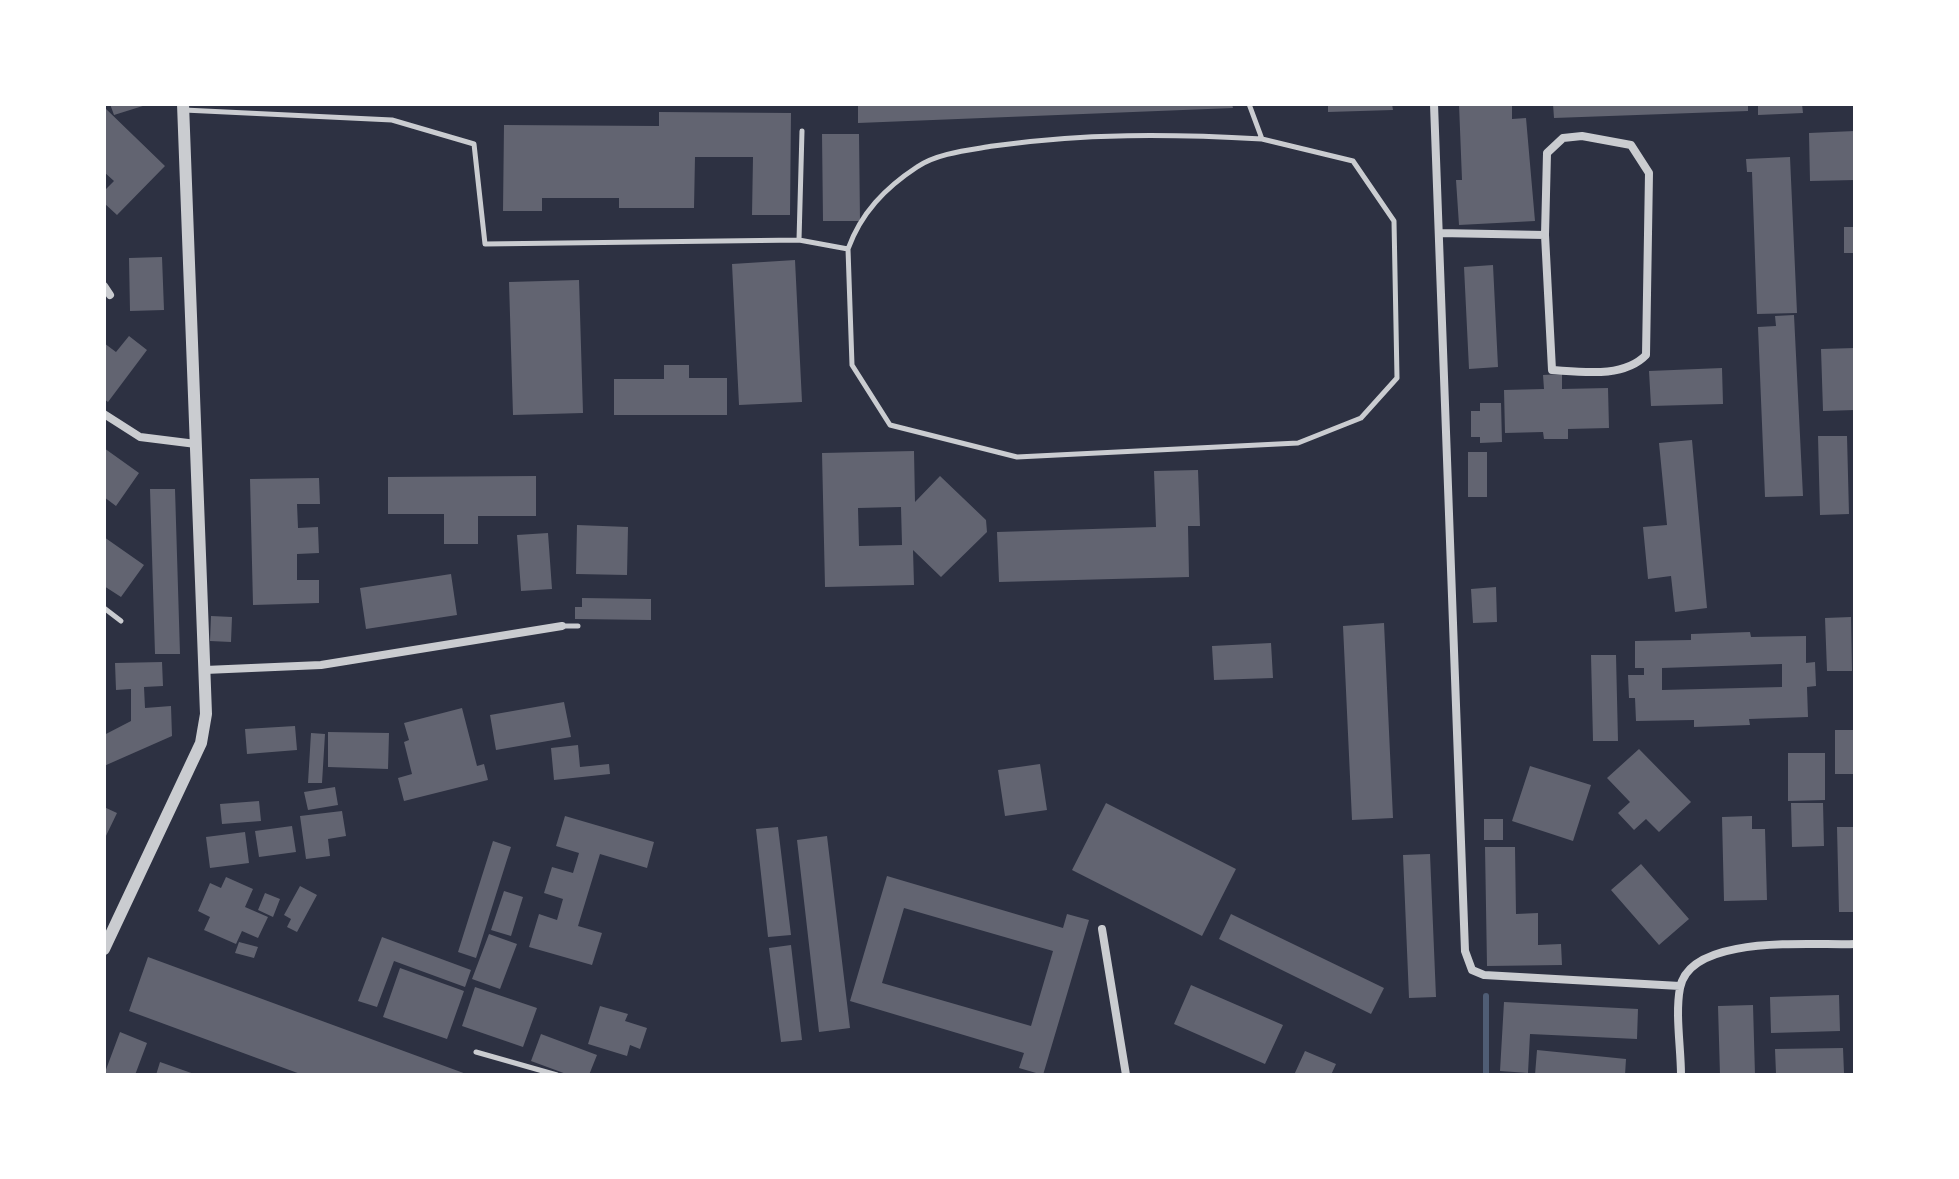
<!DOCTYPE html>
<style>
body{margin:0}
#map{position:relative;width:1959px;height:1179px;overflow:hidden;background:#2d3142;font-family:"Roboto Condensed",sans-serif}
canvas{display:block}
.frame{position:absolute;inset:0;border:106px solid #fff;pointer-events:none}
</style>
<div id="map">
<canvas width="1959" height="1179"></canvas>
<div class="frame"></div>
</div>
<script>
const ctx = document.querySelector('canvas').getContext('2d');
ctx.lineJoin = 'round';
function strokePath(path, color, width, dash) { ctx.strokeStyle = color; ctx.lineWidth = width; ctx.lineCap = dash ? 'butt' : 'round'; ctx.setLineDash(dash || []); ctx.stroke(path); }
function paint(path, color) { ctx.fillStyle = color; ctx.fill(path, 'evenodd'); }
strokePath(new Path2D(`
 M1486 1075V996`), '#4f5d75', 6);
paint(new Path2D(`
 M110 104H145L146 105 114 115Z
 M858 104H1232L1233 108 858 123Z
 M1328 104H1392L1393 110 1328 112Z
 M1459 104H1512V119L1526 118 1535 221 1459 225 1456 180H1462Z
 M1553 104H1748V111L1554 118Z
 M1758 104H1802L1803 113 1758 115Z
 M104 107 165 166 117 215 104 203V191L114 181 104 172Z
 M659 112 791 113 790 215H752L753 157H695L694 208H619V198H542V211H503L504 125 659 126Z
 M1855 131V180L1810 181 1809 133Z
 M822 134H859L860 221H823Z
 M1790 157 1797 313 1757 314 1752 172H1747L1746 159Z
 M1844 227H1855V253H1844Z
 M162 257 164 310 130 311 129 258Z
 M795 260 802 402 739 405 732 264Z
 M1493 265 1498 367 1469 369 1464 267Z
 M579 280 583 413 513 415 509 282Z
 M1794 315 1803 496 1765 497 1758 327 1776 326 1775 316Z
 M129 336 147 350 108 402 104 399V343L116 352Z
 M1855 348V410L1823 411 1821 349Z
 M664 365H689V378H727V415H614V379H664Z
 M1722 368 1723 404 1651 406 1649 371Z
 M1562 374V389L1608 388 1609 428 1568 429V439H1544L1543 432 1505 433 1504 390 1544 389 1543 375Z
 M1480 403H1501L1502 442 1480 443V437H1471V411H1480Z
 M1818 436H1847L1849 514 1820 515Z
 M1692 440 1707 608 1675 612 1671 576 1648 579 1643 527 1667 525 1659 443Z
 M104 448 139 473 116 506 104 497Z
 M914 451 915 502 940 476 986 520 987 532 941 577 913 550 914 585 825 587 822 453ZM901 507 902 545 859 546 858 508Z
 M1468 452H1487V497H1468Z
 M1198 470 1200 526H1188L1189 577 999 582 997 532 1156 527 1154 471Z
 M536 476V516H478V544H444V514H388V477Z
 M319 478 320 504H297L298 528 318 527 319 553 297 554V580H319V603L253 605 250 479Z
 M150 489H175L180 654H155Z
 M577 525 628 527 627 575 576 574Z
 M548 533 552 589 521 591 517 535Z
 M104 537 144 565 121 597 104 586Z
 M451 574 457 615 366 629 360 588Z
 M1496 587 1497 622 1473 623 1471 589Z
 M582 598 651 599V620L575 619V607H582Z
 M211 616 232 617 231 642 210 641Z
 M1851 617 1852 671H1827L1825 618Z
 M1384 623 1393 818 1352 820 1343 626Z
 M1750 632 1751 637 1806 636V663L1815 662 1816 686 1807 687 1808 717 1749 719 1750 725 1694 727V720L1636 721 1635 698H1629L1628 675H1644V668H1635V641L1691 640V634ZM1782 664V687L1662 690V668Z
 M1271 643 1273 678 1214 680 1212 646Z
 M1591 655H1616L1618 741H1593Z
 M162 662 163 686 144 687 145 708 171 706 172 736 104 766V735L131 721V689L116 690 115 663Z
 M564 702 571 737 496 750 490 715Z
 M462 708 477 766 484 764 488 780 404 801 398 778 412 774 404 742 409 740 404 723Z
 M295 726 297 750 247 754 245 729Z
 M1835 730H1855V774H1835Z
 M328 732 389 733 388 769 328 767Z
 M311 733 325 734 322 783H308Z
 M578 745 580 767 609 764 610 774 554 780 551 748Z
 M1639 749 1691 802 1659 832 1646 819 1634 830 1618 813 1630 802 1607 778Z
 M1788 753H1825V800L1788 801Z
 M1040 764 1047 810 1005 816 998 770Z
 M1530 766 1591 785 1573 841 1512 821Z
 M335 787 338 805 308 810 304 792Z
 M259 801 261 821 222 824 220 804Z
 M1106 803 1236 869 1202 936 1072 870Z
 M1791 803H1823L1824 846 1792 847Z
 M104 807 117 813 104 840Z
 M342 811 346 836 328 839 330 856 306 859 300 816Z
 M565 816 654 842 647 868 600 854 578 926 602 933 592 965 529 947 539 914 557 920 563 899 544 893 552 867 573 873 579 853 556 846Z
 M1752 816V829H1765L1767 900 1724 901 1722 817Z
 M1484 819H1503V840H1484Z
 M292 826 296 852 259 857 255 831Z
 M778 827 791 935 768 937 756 829Z
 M1837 827H1855V912H1839Z
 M245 832 249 863 210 868 206 837Z
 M827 836 850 1028 819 1032 797 840Z
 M493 841 511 847 476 958 458 952Z
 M1485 847H1515L1516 914 1538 913V945L1561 944 1562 965 1487 966Z
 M1430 854 1436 997 1409 998 1403 855Z
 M1641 864 1689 919 1659 945 1611 890Z
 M887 876 1063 928 1067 914 1089 920 1043 1075 1019 1068 1024 1053 850 1001ZM904 908 1053 951 1031 1026 882 983Z
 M226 877 253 889 245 907 268 917 258 938 242 931 236 944 204 930 210 917 198 911 210 883 221 888Z
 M300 886 317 895 297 932 287 927 291 919 284 915Z
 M504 891 523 897 511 936 491 930Z
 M265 893 280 899 273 917 258 910Z
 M1231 914 1384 988 1371 1014 1219 939Z
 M489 934 517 944 500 989 472 979Z
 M382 937 471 970 465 987 394 961 377 1007 358 1001Z
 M239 942 258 947 254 958 235 953Z
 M791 945 802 1040 781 1042 769 948Z
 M148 957 469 1075H303L129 1011Z
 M400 968 464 991 447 1039 383 1017Z
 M1191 985 1283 1025 1265 1064 1174 1024Z
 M475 987 537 1008 523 1047 462 1026Z
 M1839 995 1840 1031 1771 1033 1770 997Z
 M1504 1002 1638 1009 1637 1039 1530 1034 1528 1073 1500 1071Z
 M1753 1005 1755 1075H1720L1718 1006Z
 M600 1006 628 1014 625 1021 647 1028 640 1049 630 1045 627 1056 588 1044Z
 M120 1032 147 1043 135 1075H104Z
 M541 1034 597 1055 589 1075H569L531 1061Z
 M1843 1048 1844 1073 1776 1074 1775 1049Z
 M1537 1050 1626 1059 1625 1075H1535Z
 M1305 1051 1336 1064 1331 1075H1294Z
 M160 1062 197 1075H156Z`), '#626471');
strokePath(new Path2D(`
 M184 110 392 120 474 144 485 244 799 240 848 249 852 365 890 425 1017 457 1298 443 1361 418 1397 378 1394 221 1353 161 1262 139 1249 104
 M799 240 802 131
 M848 249C861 213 885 188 917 167 937 153 970 150 993 146 1083 133 1172 134 1262 139
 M104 608 121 621
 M562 626H578
 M476 1052 557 1075`), '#caccd0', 5);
strokePath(new Path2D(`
 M1434 104 1465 951 1472 970 1484 975 1680 986
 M1582 136 1631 145 1649 173 1646 355C1624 378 1583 372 1552 370L1545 235 1547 153 1563 138Z
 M1439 233 1545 235
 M104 286 110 295
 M104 414 140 437 196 444
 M205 670 321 665 562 626
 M1102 929 1126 1075
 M1681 1075C1681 1048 1675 1014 1680 988 1690 933 1813 946 1855 944`), '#caccd0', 8);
strokePath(new Path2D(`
 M104 949 201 743 206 714 183 104`), '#caccd0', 12);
</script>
